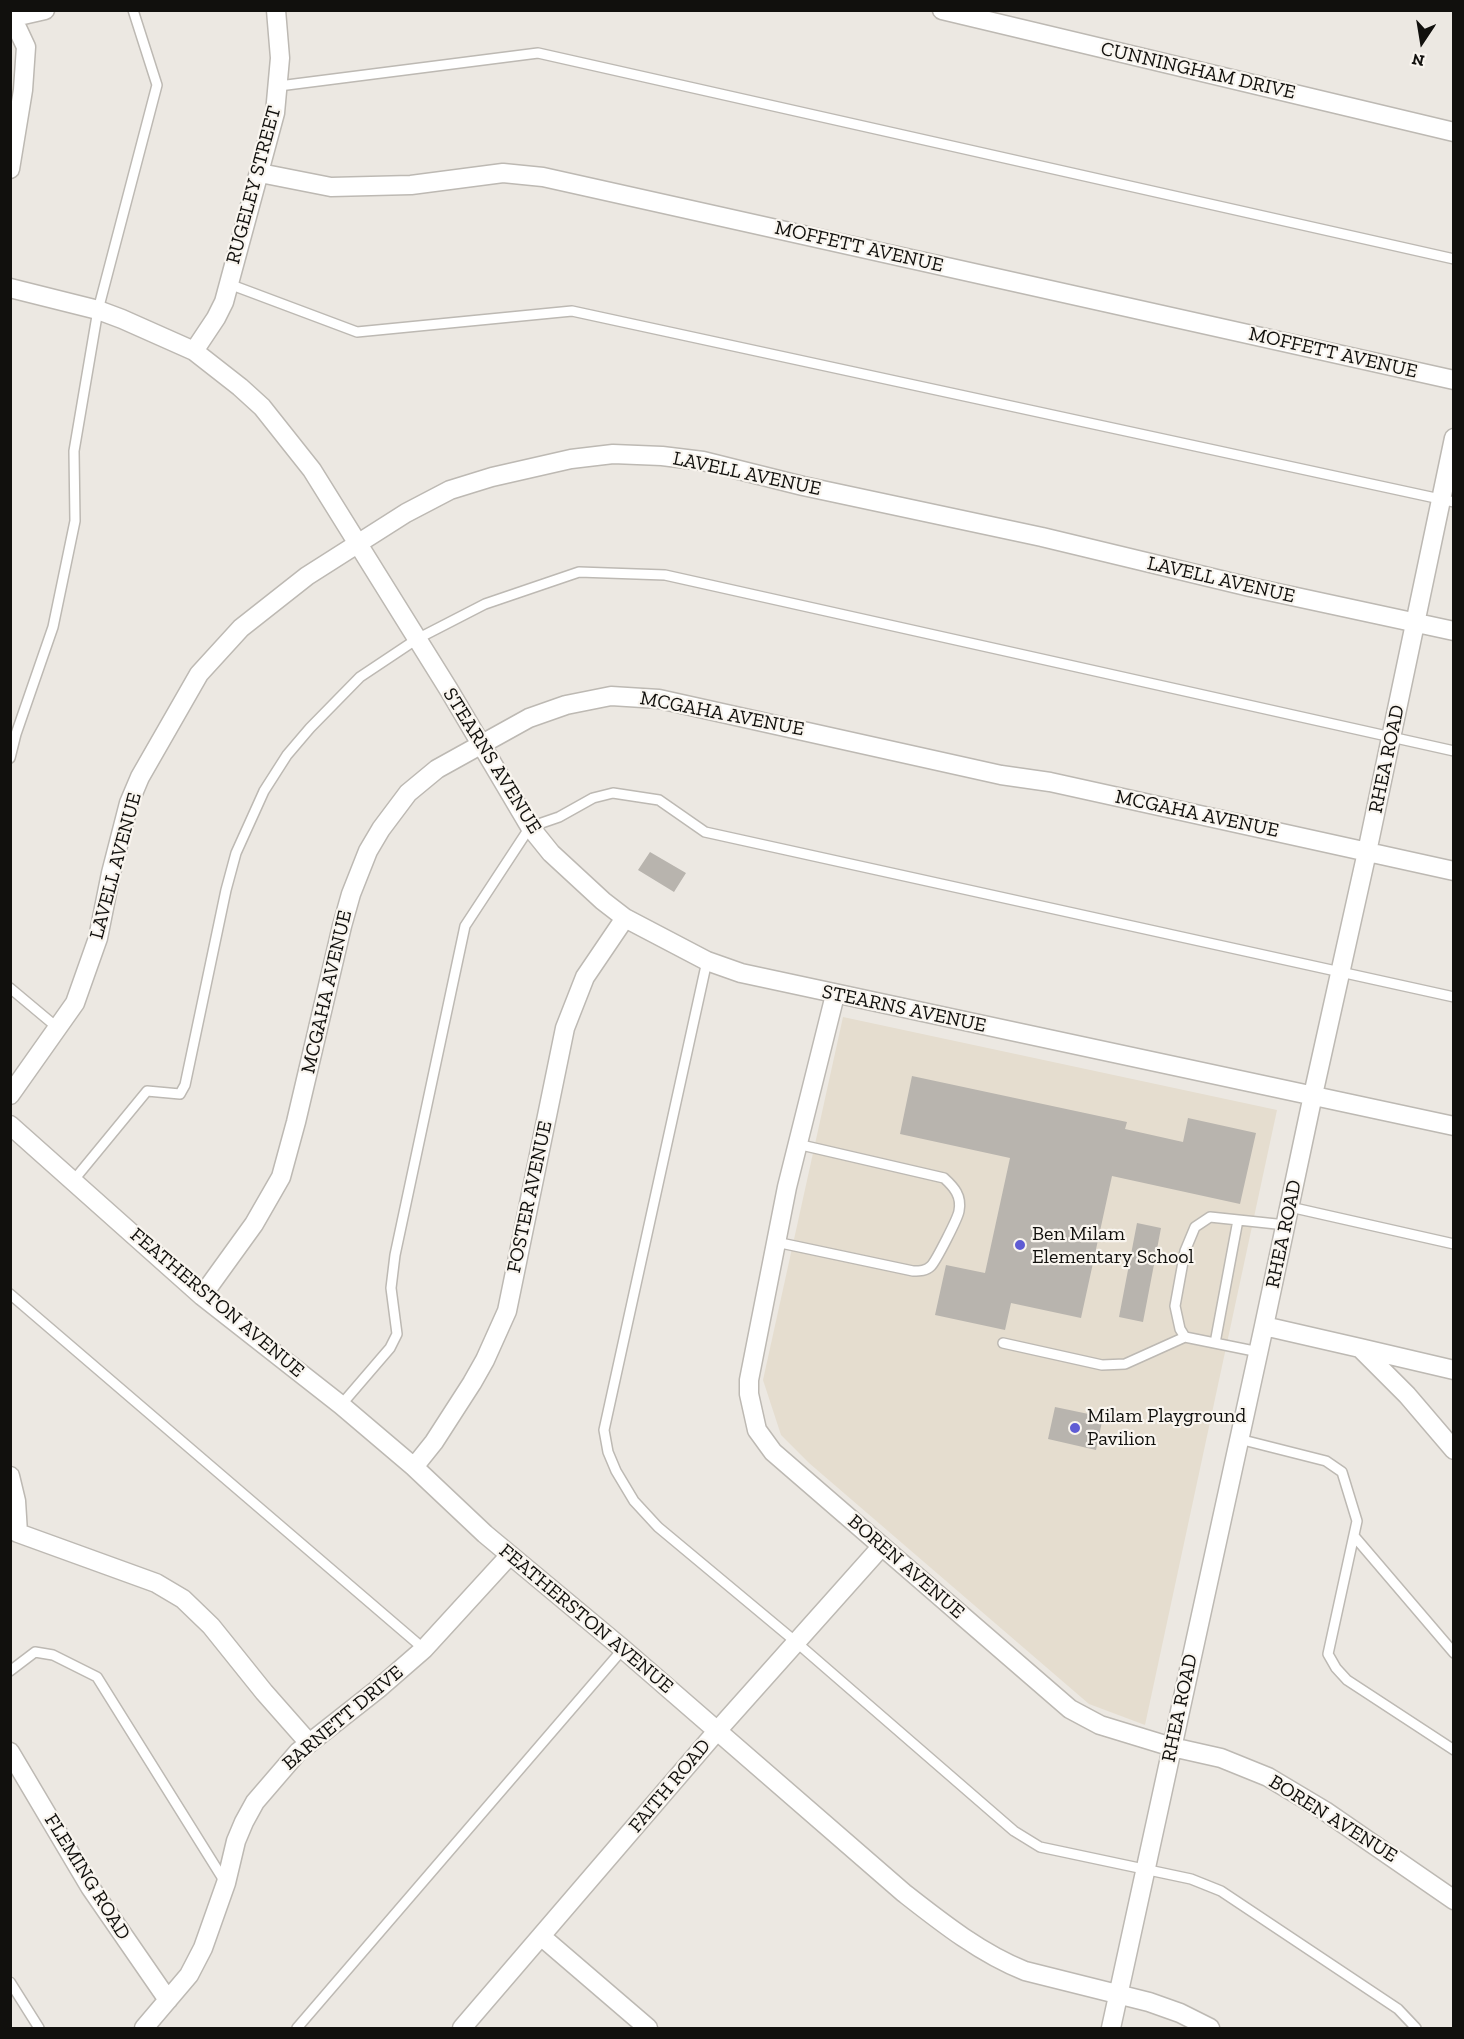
<!DOCTYPE html>
<style>
body{margin:0}
#map{position:relative;width:1464px;height:2039px;overflow:hidden;background:#ece8e2;font-family:"Zilla Slab",serif}
canvas{display:block}
.frame{position:absolute;inset:0;border:12px solid #11100d;pointer-events:none}
.north{position:absolute;left:1392px;top:12px;width:60px;height:60px;-webkit-text-stroke:4px #f9f5ef;paint-order:stroke;rotate:192deg;font-size:16px;font-weight:700;line-height:24px;text-align:center;color:#11100d}
.north::after{content:'';display:block;margin:auto;width:21px;height:27px;background:#11100d;clip-path:polygon(50% 0,100% 100%,50% 72%,0 100%)}
</style>
<div id="map">
<canvas width="1464" height="2039"></canvas>
<div class="frame"></div>
<div class="north">N</div>
</div>
<script>
const ctx = document.querySelector('canvas').getContext('2d');
ctx.lineJoin = 'round';
function paint(path, color) { ctx.fillStyle = color; ctx.fill(path, 'evenodd'); }
function strokePath(path, color, width, dash) { ctx.strokeStyle = color; ctx.lineWidth = width; ctx.lineCap = dash ? 'butt' : 'round'; ctx.setLineDash(dash || []); ctx.stroke(path); }
function drawText(font, color, halo, rows, align = 'center') {
  ctx.font = font + ' "Zilla Slab",serif'; ctx.lineWidth = 4.5; ctx.setLineDash([]); ctx.textBaseline = 'middle'; ctx.strokeStyle = halo; ctx.fillStyle = color; for (const [text, x, y, turn = 0] of rows) {
    ctx.save(); ctx.translate(x, y); ctx.rotate((+turn || 0) * Math.PI / 180); ctx.textAlign = isNaN(turn) ? turn : align; if (halo) ctx.strokeText(text, 0, 0); ctx.fillText(text, 0, 0); ctx.restore();
  }
}
paint(new Path2D(`
 M843 1017 1277 1110 1145 1725 1089 1704 809 1463 781 1435 763 1380Z`), '#e5ddcf');
paint(new Path2D(`
 M650 852 686 873 674 892 638 870Z
 M912 1076 1127 1122 1125 1129 1183 1142 1188 1118 1256 1133 1240 1204 1112 1176 1081 1318 1011 1303 1005 1330 935 1315 946 1265 985 1273 1010 1158 900 1134Z
 M1137 1223 1161 1228 1143 1322 1119 1317Z
 M1055 1407 1103 1417 1096 1450 1048 1439Z`), '#b8b4ae');
const lane = new Path2D(`
 M279 86 538 53 1454 259
 M229 284 357 332 572 311 1454 502
 M10 758 16 734 53 627 75 521 74 451 98 310 157 85 133 10
 M707 961 604 1430 608 1452 616 1471 634 1501 658 1527 796 1642 1014 1831 1040 1847 1191 1879 1221 1891 1398 2009 1416 2028
 M10 988 59 1029
 M73 1181 147 1091 180 1094 185 1085 226 890 236 853 264 791 287 755 310 728 360 677 417 639 485 604 579 572 665 575 1454 751
 M1290 1207 1454 1244
 M776 1242 913 1271C920 1271 926 1271 931 1266 936 1261 958 1218 959 1211 962 1196 954 1187 944 1178L797 1144
 M10 1294 424 1649
 M1003 1343 1102 1365 1125 1364 1185 1337
 M1215 1343 1238 1220
 M1259 1352 1185 1337 1180 1329 1175 1306 1185 1251 1195 1227 1210 1217 1286 1225
 M341 1405 390 1348 397 1334 391 1288 395 1255 465 926 530 827 559 817 593 798 613 793 659 800 705 832 1454 997
 M1239 1439 1326 1461 1342 1472 1357 1521 1328 1654 1336 1668 1347 1680 1454 1750
 M1354 1536 1454 1653
 M10 1671 35 1652 53 1655 97 1677 225 1882
 M10 1982 39 2028
 M297 2028 623 1649`);
const street = new Path2D(`
 M942 10 1454 132
 M10 18 45 10
 M10 169 23 90 26 47 12 17
 M260 173 331 187 411 185 503 173 543 177 1454 380
 M10 288 98 310 122 319 194 351 240 387 262 407 312 470 449 690 530 827 551 853 603 901 625 918 707 961 741 973 1454 1126
 M194 351 216 318 224 302 275 113 280 58 276 10
 M835 995 787 1187 749 1380V1394L757 1430 773 1452 1070 1709 1100 1725 1172 1747 1221 1758 1268 1777 1325 1811 1454 1900
 M10 1095 75 1003 98 938 111 873 129 803 140 777 199 674 241 628 307 576 406 513 450 490 492 477 571 459 613 454 662 456 703 461 803 486 1042 537 1250 587 1454 631
 M10 1125 202 1296 341 1405 414 1467 485 1534 623 1649 904 1893C941 1922 980 1953 1025 1971L1149 2002 1180 2013 1210 2028
 M202 1296 254 1224 281 1177 296 1122 342 926 351 894 368 851 381 829 408 793 437 769 529 718 566 705 611 696 659 699 1001 775 1050 782 1454 871
 M1264 1326 1360 1348 1407 1395 1454 1450
 M1360 1348 1454 1370
 M414 1467 434 1442 472 1383 485 1360 507 1311 565 1028 585 977 625 918
 M10 1476 16 1501 18 1533 156 1583 183 1599 211 1626 264 1692 309 1743
 M10 1752 90 1887 168 2000
 M542 1937 648 2028
 M144 2028 189 1975 203 1948 226 1883 236 1841 244 1822 255 1802 298 1752 378 1689 424 1649 510 1555
 M462 2028 717 1731 882 1546
 M1111 2028 1264 1326 1313 1095 1367 852 1454 438`);
strokePath(lane, '#bdb9b3', 12);
strokePath(street, '#bdb9b3', 21);
strokePath(lane, '#fff', 9);
strokePath(street, '#fff', 18);
for (const [x, y, r, color] of [
 [1020,1245,6,"#5f5cd4"],
 [1075,1428,6,"#5f5cd4"]
]) { const dot = new Path2D(); dot.arc(x, y, r, 0, 2 * Math.PI); ctx.fillStyle = color; ctx.fill(dot); strokePath(dot, '#f9f5ef', 2); }
drawText('20px', '#11100d', '#f9f5ef', [
 ["CUNNINGHAM DRIVE",1198,71,13],
 ["RUGELEY STREET",254,185,-75],
 ["MOFFETT AVENUE",859,247,13],
 ["MOFFETT AVENUE",1333,353,13],
 ["LAVELL AVENUE",747,474,12],
 ["LAVELL AVENUE",1221,580,13],
 ["MCGAHA AVENUE",722,714,11],
 ["RHEA ROAD",1387,759,-78],
 ["STEARNS AVENUE",492,761,58],
 ["MCGAHA AVENUE",1197,814,12],
 ["LAVELL AVENUE",116,866,-75],
 ["MCGAHA AVENUE",327,992,-77],
 ["STEARNS AVENUE",904,1009,12],
 ["FOSTER AVENUE",530,1197,-78],
 ["RHEA ROAD",1284,1234,-78],
 ["FEATHERSTON AVENUE",217,1303,40],
 ["BOREN AVENUE",906,1567,41],
 ["FEATHERSTON AVENUE",586,1619,40],
 ["RHEA ROAD",1180,1708,-78],
 ["BARNETT DRIVE",343,1718,-40],
 ["FAITH ROAD",670,1786,-50],
 ["BOREN AVENUE",1333,1819,32],
 ["FLEMING ROAD",87,1877,58]
]);
drawText('20px', '#11100d', '#f9f5ef', [
 ["Ben Milam",1032,1234],
 ["Elementary School",1032,1257],
 ["Milam Playground",1087,1416],
 ["Pavilion",1087,1439]
], 'left');
</script>
